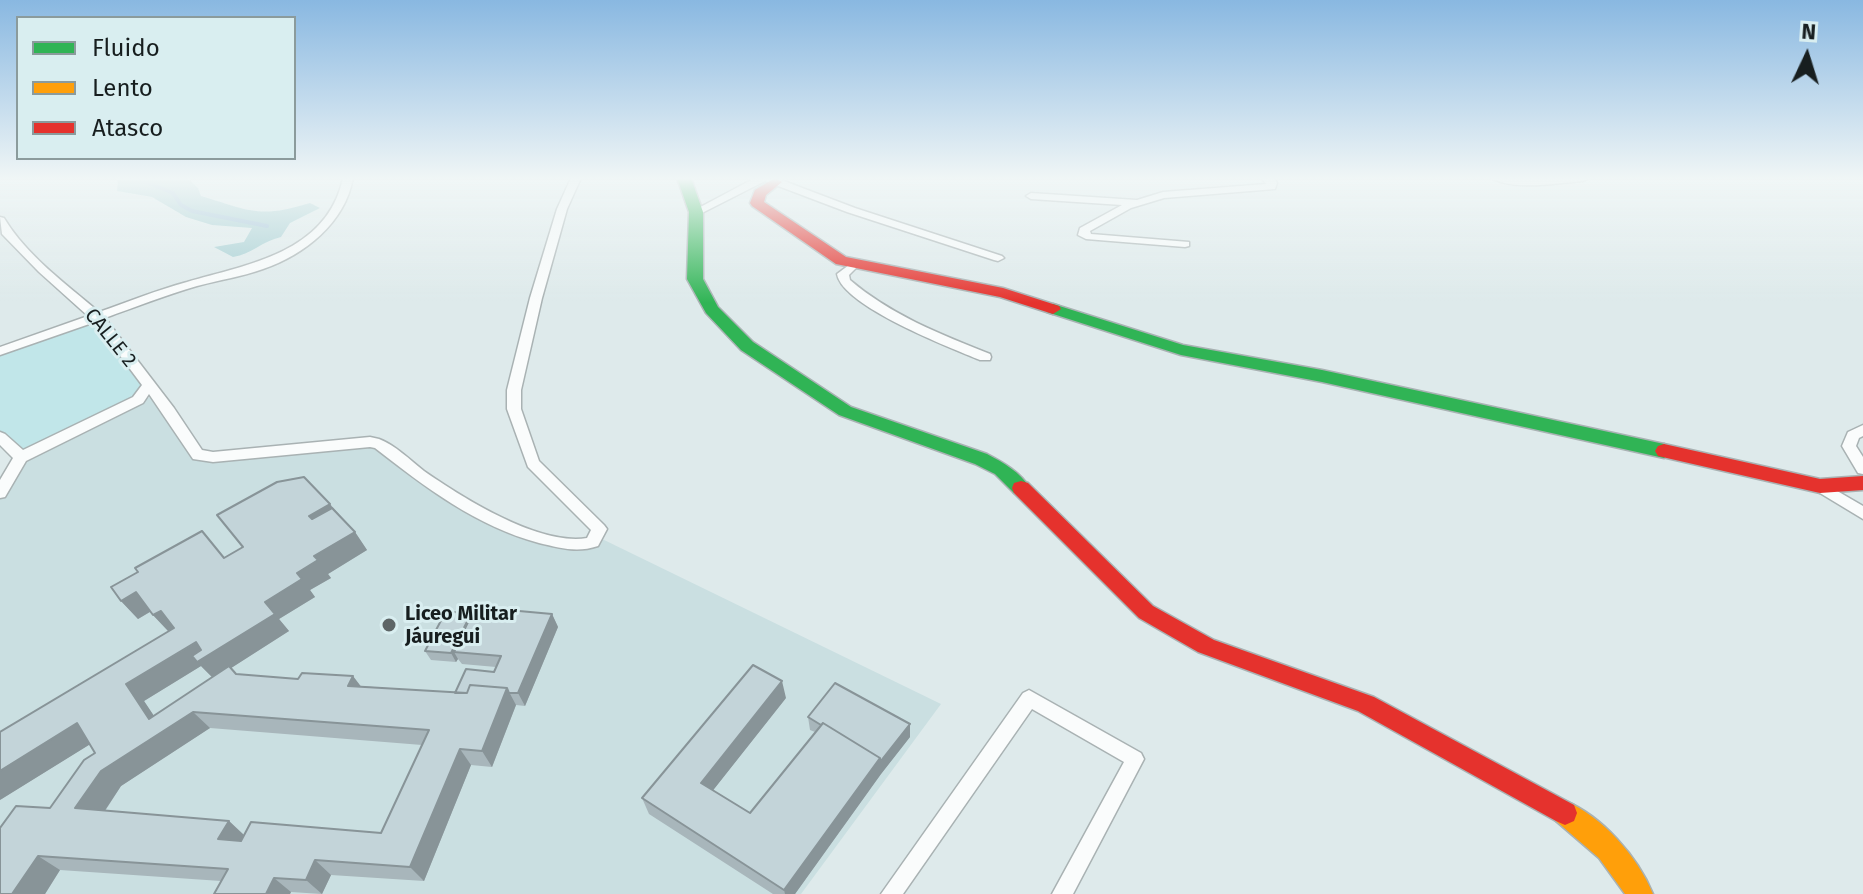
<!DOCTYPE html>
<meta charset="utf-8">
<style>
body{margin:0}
#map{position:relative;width:1863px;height:894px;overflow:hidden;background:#deeaeb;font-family:"Fira Sans",sans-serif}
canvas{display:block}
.legend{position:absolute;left:16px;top:16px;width:280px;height:144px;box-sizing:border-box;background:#d9eef0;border:2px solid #8b9b9c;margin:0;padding:10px 14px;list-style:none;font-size:24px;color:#171e1f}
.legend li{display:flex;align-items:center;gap:16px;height:40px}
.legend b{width:40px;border:2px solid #8b9b9c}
.north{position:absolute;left:1767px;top:16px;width:80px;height:80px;-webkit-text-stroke:6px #d9eef0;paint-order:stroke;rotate:4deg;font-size:22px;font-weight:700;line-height:32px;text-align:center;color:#171e1f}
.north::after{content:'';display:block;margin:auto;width:28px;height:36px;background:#171e1f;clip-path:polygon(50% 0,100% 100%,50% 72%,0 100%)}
</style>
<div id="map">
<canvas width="1863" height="894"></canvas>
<ul class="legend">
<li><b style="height:10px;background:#30b455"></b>Fluido</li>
<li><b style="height:10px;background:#ff9f0a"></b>Lento</li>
<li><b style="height:10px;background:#e5322d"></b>Atasco</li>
</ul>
<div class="north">N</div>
</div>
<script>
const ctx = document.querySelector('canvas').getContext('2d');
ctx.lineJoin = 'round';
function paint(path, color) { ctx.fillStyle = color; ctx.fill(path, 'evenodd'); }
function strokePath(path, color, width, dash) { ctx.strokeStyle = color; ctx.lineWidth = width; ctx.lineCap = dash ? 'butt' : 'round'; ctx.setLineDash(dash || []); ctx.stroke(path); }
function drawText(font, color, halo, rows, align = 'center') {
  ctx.font = font + ' "Fira Sans",sans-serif'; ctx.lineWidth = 6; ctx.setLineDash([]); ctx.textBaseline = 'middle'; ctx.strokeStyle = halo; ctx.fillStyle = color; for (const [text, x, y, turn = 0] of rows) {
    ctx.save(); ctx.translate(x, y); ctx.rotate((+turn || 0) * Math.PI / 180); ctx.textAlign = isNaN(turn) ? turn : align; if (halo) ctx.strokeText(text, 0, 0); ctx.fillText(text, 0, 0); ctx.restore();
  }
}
paint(new Path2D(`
 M155 395 198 455 370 442 465 507 576 546 598 537 941 704 801 894H0V493L21 457Z`), '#cadfe1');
paint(new Path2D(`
 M98 318 148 386 146 392 21 457 0 437V351Z`), '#c1e6e9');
paint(new Path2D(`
 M118 178H187L198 188 201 196C248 210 259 219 310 203L320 208 290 223 281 237C262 241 252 254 233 257L214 247 244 242 252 228 212 225 186 217 152 197 117 191Z`), '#a3cdd1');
strokePath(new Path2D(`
 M137 178 173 193 181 205 192 211 267 226`), '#9cbfd6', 4);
const street = new Path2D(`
 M343 178H353C345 223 304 255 263 269 241 277 219 280 197 286 166 295 135 307 105 318L174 408 202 450 213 452 370 437 379 439C395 445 410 460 424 471 463 498 539 546 587 538L591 530 528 467 507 409V390L530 298 557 209 571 178H581L567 209 542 298 521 390V409L539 461 604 525 607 529 598 546C577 553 560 548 539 543 476 526 425 487 375 448L370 447 213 462 193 459 149 394 143 403 26 461 5 497 0 498V480L13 458 0 445V432L5 434 23 450 133 397 142 385 95 322 0 355V347L88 316 39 272 2 234 0 217 4 218C26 255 66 284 99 312 128 302 157 290 187 282 248 264 327 253 343 178Z
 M755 178H776L855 208 1002 256 1004 258 998 261 994 260 847 212 765 181 700 214H692L691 212Z
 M1262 178H1273L1277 183 1275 189 1164 198 1131 208 1090 231 1091 234 1189 242V246L1185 247 1086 239 1078 235 1080 228 1122 205 1031 199 1026 196 1031 193 1137 200 1163 192 1266 184Z
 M1492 178H1588L1583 181C1558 183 1513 191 1492 178Z
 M853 262 859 265 849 275 850 280C891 315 940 334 990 354L991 357 990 360H980C951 348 842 306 837 274Z
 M1863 425V436L1859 438 1856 446 1863 457V474L1858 473 1842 446 1848 432Z
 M1820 481 1863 506V519L1815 490 1813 486 1815 482Z
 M1029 690 1141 753 1144 759 1073 894H1052L1124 762 1032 709 903 894H881L1023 693Z`);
const fast = new Path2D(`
 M677 178H691L703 212V279L718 307 753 342 851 407 987 454C1004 463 1020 472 1030 488L1028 493H1014L995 474 975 464 839 415 741 350 706 313 687 279 689 212Z
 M1053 304 1183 345 1322 370 1664 444 1673 451 1664 458 1322 382 1181 355 1047 312 1045 309Z`);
const slow = new Path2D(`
 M1565 801C1602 816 1638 857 1653 894H1625L1599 858 1556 821 1553 813 1556 805Z`);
const jam = new Path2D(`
 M775 178 782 182 766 195 764 202 846 257 1003 288 1059 306 1061 309 1053 314 1000 297 836 264 752 206 750 203 755 190Z
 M1664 444 1820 479 1863 476V490L1820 493 1658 456 1655 451 1658 446Z
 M1021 481 1028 483 1153 606 1214 640 1374 697 1574 805 1577 813 1574 821 1565 825 1556 821 1358 711 1198 652 1139 618 1014 493 1012 488 1014 483Z`);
strokePath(street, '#a9b2b3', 3);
strokePath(fast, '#a9b2b3', 3);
strokePath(slow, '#a9b2b3', 3);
strokePath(jam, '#a9b2b3', 3);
paint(street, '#fafcfc');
paint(fast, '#30b455');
paint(slow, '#ff9f0a');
paint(jam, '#e5322d');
paint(new Path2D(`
 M330 504 355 532 367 550 328 574 331 578 310 590 315 597 279 619 289 631 231 668 236 674 361 686 455 693 494 672 496 667 462 664 458 659 456 662 431 660 425 651 472 615 552 614 558 627 525 706 516 705 492 767 471 765 424 881 331 875 322 894 291 892 290 894H214L221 881 60 870 45 894H0L50 808 95 753 90 744 0 800 168 631 150 612 138 619 121 601 224 558 243 548 217 515ZM201 666 212 677 154 716 144 701ZM210 728 422 745 381 833 244 835 229 821 105 811 121 786Z
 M786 698 713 790 750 813 815 732 810 730 808 717 910 737 881 774 795 894H773L649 814 642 798Z`), '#a8b6bb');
paint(new Path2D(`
 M330 504 342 522 321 534 309 516Z
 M355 532 367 550 328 574 331 578 310 590 315 597 279 619 289 631 214 679 201 666 144 701 164 731 193 712 210 728 121 786 96 824 75 808 101 771 149 719 126 684 265 602 314 556Z
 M136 592 153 610 138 619 121 601Z
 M161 611 177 628 170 633 153 615Z
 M471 614 476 623 454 652 458 659 456 662 451 653Z
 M552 614 558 627 525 706 518 693Z
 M353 676 366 693 348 686Z
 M782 681 786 698 707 798 701 783Z
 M507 688 516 705 492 767 482 751Z
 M77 723 97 740 0 800V771Z
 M910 724V737L881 774 795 894H785L784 890 880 758Z
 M460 749 471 765 424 881 410 867Z
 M229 821 246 837 236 854 218 839Z
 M38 856 60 870 45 894H12Z
 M315 860 331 875 322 894 306 880Z
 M274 878 291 892 290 894H266Z`), '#889498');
const building = new Path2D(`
 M304 477 330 504 309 516 312 519 332 508 355 532 314 556 318 560 297 573 302 579 265 602 275 614 197 662 192 656 201 650 196 642 126 684 149 719 229 666 236 674 298 679 302 673 353 676 348 686 467 693 470 685 507 688 482 751 460 749 410 867 315 860 306 880 274 878 266 894H214L228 869 38 856 12 894H0V828L16 806 50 808 84 760 95 753 77 723 0 771V732L174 628 161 611 153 615 136 592 121 601 111 587 138 572 135 568 202 531 224 558 243 547 217 515 277 482ZM193 712 429 730 381 833 251 822 241 841 218 839 229 821 75 808 101 771Z
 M475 607 552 614 518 693H509L507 688 470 685 467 693H455L466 669 494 672 501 656 454 652Z
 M446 611 471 614 451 653 425 651Z
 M753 665 782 681 701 783 750 813 823 723 880 758 784 890 642 798Z
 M835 683 910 724 880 762V758L823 723 821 725 808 717Z`);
paint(building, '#c3d4d9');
strokePath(building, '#889498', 2);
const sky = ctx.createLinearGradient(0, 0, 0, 303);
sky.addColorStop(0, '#89b8e1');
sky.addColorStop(0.59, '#f0f6f6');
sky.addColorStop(1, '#f0f6f600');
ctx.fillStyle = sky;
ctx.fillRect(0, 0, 1863, 303);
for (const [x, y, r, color] of [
 [389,625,8,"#5d6566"]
]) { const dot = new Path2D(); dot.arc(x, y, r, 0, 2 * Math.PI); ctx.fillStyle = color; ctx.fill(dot); strokePath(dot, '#d9eef0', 3); }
drawText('20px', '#171e1f', '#d9eef0', [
 ["CALLE 2",110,338,51]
]);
drawText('bold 20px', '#171e1f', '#d9eef0', [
 ["Liceo Militar",405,614],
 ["Jáuregui",405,637]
], 'left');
</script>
